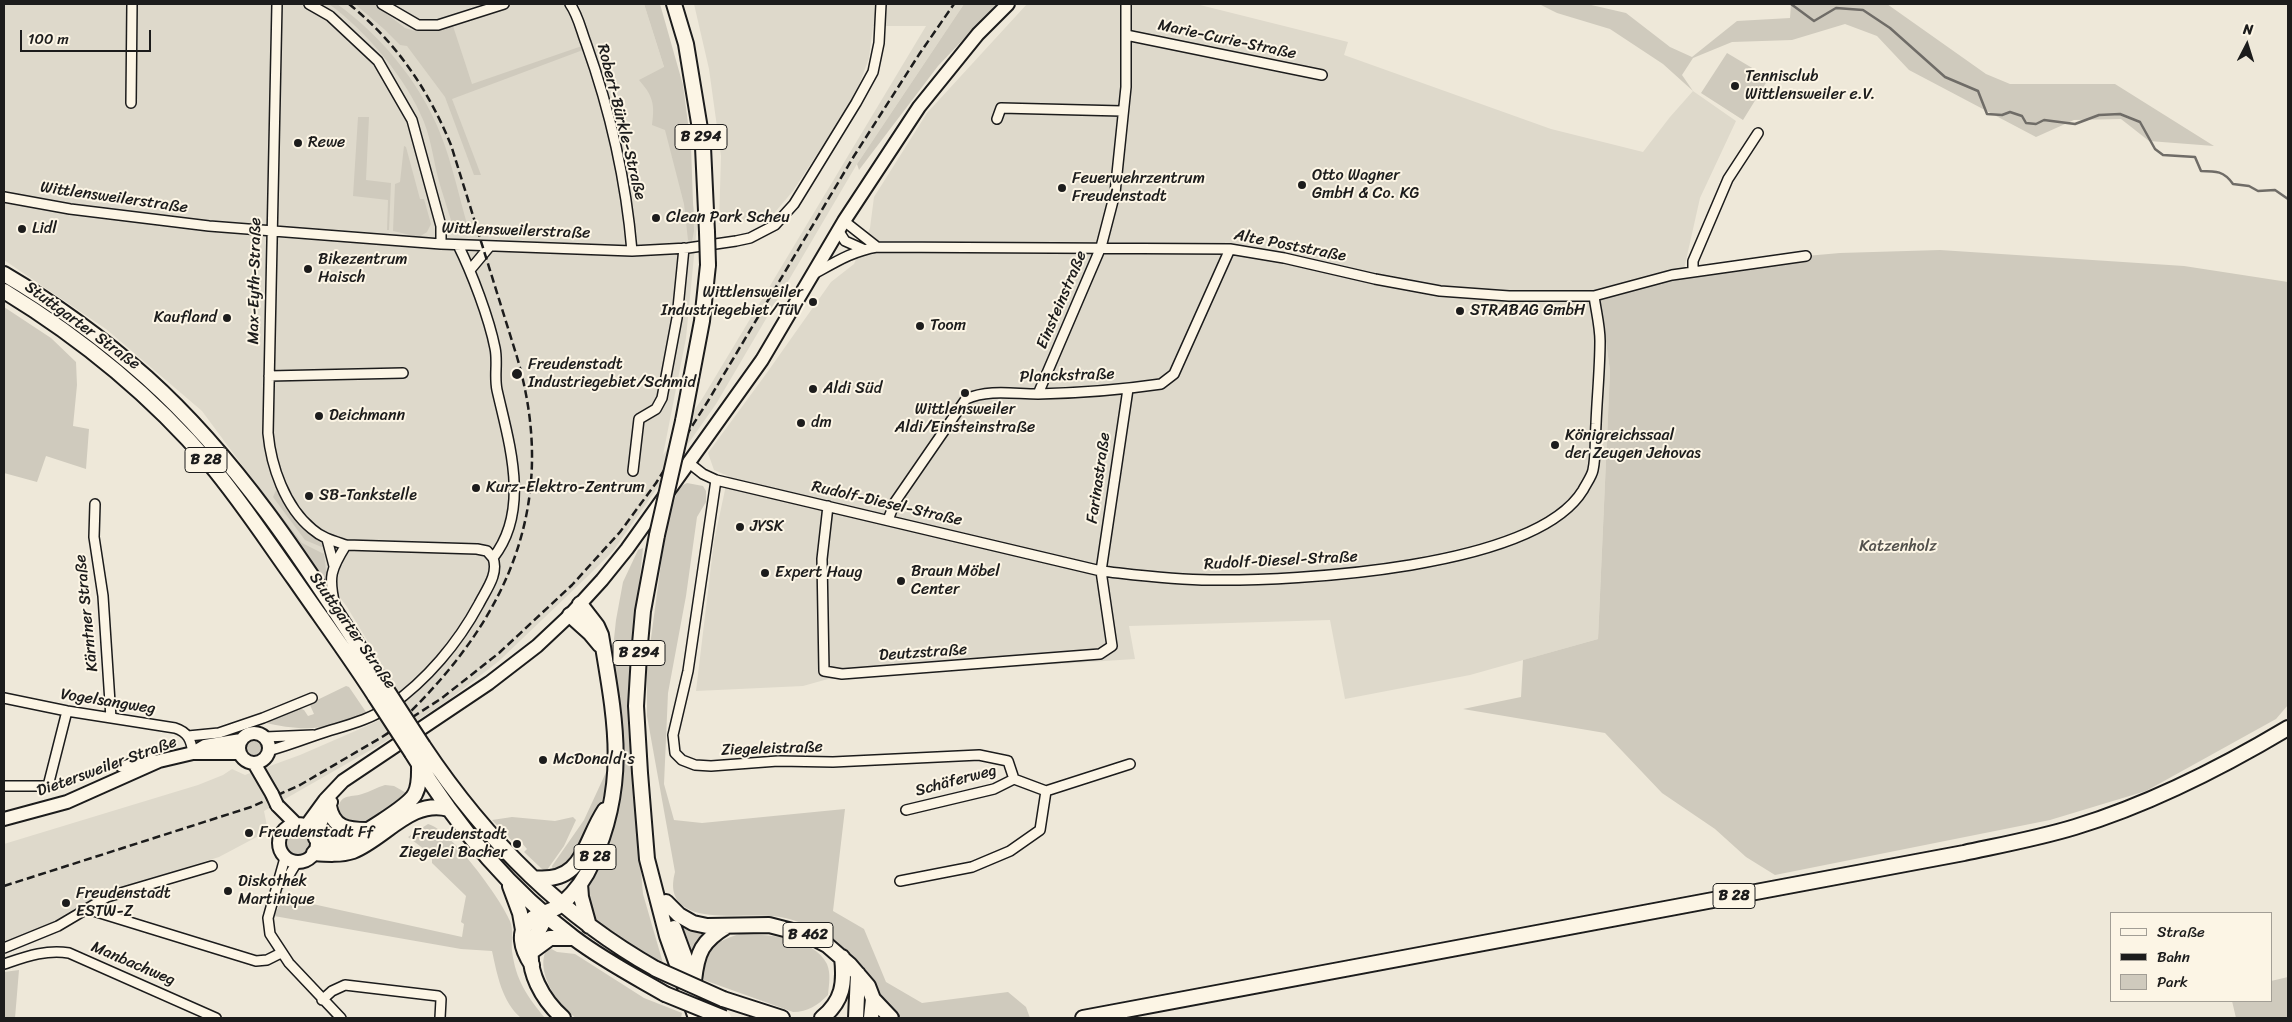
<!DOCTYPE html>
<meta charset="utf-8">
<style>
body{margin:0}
#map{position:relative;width:2292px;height:1022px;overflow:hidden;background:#eee8d9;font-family:Sriracha,sans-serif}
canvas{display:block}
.frame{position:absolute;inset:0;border:5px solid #1c1c1c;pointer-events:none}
.legend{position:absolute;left:2110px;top:912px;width:162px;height:90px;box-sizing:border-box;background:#fcf5e5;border:1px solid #a29e95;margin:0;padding:6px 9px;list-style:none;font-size:15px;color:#1c1c1c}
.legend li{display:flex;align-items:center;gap:10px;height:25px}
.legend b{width:25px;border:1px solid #a29e95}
.north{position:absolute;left:2222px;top:20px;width:50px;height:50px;-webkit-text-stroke:4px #fcf5e5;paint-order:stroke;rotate:5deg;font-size:14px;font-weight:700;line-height:20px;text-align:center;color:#1c1c1c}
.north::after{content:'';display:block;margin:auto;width:18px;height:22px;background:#1c1c1c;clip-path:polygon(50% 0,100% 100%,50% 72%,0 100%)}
.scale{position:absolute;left:20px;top:30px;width:131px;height:22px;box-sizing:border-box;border:2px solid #1c1c1c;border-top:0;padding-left:6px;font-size:15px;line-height:18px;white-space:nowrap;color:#1c1c1c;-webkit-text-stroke:4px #fcf5e5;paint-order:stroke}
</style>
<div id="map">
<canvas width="2292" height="1022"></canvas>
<div class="frame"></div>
<ul class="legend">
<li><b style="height:6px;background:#fcf5e5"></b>Straße</li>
<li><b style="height:6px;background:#1c1c1c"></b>Bahn</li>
<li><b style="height:14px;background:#cfcabd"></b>Park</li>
</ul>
<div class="north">N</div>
<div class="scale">100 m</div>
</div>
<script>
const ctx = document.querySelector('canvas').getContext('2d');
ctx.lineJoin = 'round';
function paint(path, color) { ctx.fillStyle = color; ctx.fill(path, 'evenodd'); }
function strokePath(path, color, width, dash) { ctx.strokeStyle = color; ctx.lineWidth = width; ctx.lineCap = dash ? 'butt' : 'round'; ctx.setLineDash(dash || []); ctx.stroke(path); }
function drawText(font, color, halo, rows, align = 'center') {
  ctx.font = font + ' Sriracha,sans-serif'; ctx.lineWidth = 4; ctx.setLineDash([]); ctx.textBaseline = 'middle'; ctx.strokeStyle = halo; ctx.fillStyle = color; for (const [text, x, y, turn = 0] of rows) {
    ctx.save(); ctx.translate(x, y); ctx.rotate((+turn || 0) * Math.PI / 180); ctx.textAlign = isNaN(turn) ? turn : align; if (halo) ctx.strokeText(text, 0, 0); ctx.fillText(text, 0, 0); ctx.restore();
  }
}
paint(new Path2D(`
 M4 4H644L670 86 697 225 686 338 663 455 702 399 926 26H873L869 58 855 96 793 191 771 217 719 224 721 156 709 69 694 4H964L857 164 716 404 613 551 589 575 499 661 450 699 383 743 264 811 268 831 219 857 102 894 63 925 4 941V844L198 785 223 775 232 769 245 775 300 755 353 732 382 719 405 703 347 607 202 411 106 329 4 260Z
 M1027 4H1196L1348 42 1344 55 1551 129 1643 152 1670 117 1693 91 1736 121 1700 198 1682 278 1600 297 1610 371 1598 639 1470 675 1345 699 1330 620 1129 626 1135 659 828 679 803 686 696 691 714 541 728 476 714 470 708 453 766 374 831 282 854 264 870 228 874 197 927 113Z`), '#ded9cb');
paint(new Path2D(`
 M329 4H337C384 38 426 89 445 146 455 175 461 205 470 234L455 233C450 217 445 201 440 185 434 165 432 142 424 122 407 79 366 31 329 4Z
 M355 4H374L405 28 415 31H433L453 26 472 84 582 46 583 50 452 99 481 175H474L445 97 407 46 400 45 384 29Z
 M644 4H660L683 85 691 146 694 231 692 241 688 240 684 204 665 130 652 125C655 104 653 96 639 80L664 67Z
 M964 4H997L938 66 859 170 857 164Z
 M1539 4H1587L1626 13 1670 47 1692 57 1737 21 1790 18 1791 4H1887L1986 74 2010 84H2115L2214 146 2149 141 2121 119 2074 120 2036 137 1909 70 1877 36 1845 24 1792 40 1732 42 1693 58 1682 75 1693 91 1663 64 1610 29 1557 13Z
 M1727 53 1769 78 1743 120 1701 93Z
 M358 117H369L366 180 391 183 389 230H387L388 200 353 196Z
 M404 146 406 147 420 199H424L431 224 427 232 419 237 393 231 395 184 400 182Z
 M1940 250 2184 266 2288 282V705L2276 719 2146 791 2050 820 1775 875 1746 857 1715 829 1662 793 1605 733 1463 709 1521 697 1523 660 1598 639 1610 371 1600 297 1682 278 1806 256 1840 253Z
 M4 279C80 324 155 387 214 453 253 498 285 548 320 597L318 598 252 509 191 436 4 285Z
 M4 307 51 338 76 362 77 385 73 426 89 429 86 469 46 456 37 482 4 473Z
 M201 422 260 488 302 543 324 554 328 588Z
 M687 483 703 486 706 491V502L697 517 686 596 668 693 664 784 674 820 702 823 845 809 833 911 864 929 886 982 922 1003 1008 992 1026 1007 1030 1018H901C863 984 836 926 780 917 753 913 712 920 690 910 672 901 671 888 675 872L647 716V668L662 556 670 512 679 487Z
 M277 488 307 533 324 545V548L305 540 273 497Z
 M643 548 633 641 628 727 643 894 663 963 638 950 598 922 589 913 586 882 607 839 615 693 613 648 616 620 623 582 638 550Z
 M346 686 349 687 366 712C326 731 305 732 262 722L299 708 304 710 308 716 314 714 310 705 313 702Z
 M245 748a9 9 0 1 1 18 0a9 9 0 1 1-18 0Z
 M608 768H611C605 802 587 834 571 865L553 870 552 866 584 820Z
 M385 785 394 786 410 795C388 812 373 823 345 826L338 811C340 793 349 798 362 794 370 792 377 787 385 785Z
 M512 817 555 821 573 817 576 820 564 846 547 870H543L524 852 527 849 521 842 516 845 492 820Z
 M428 824C450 829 501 899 510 921 514 930 511 942 512 951 516 981 527 996 545 1018H521C502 1002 497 974 492 951L461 949 274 916 280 904 290 899 462 937 464 924 461 922 466 896 432 863V855L408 837Z
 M284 843a14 14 0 1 1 28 0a14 14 0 1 1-28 0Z
 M677 922 708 932 689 961Z
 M739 934C765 934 814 937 827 964 831 974 829 984 828 995 818 1005 808 1012 793 1012L704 980C698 950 714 943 739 934Z
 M548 947 557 952 575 954 644 998 682 1013 681 1018H576C557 1005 533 969 548 947Z
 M19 970 15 1018H4V972Z
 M2288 977V1018H2236L2232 1001H2271V981Z`), '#cfcabd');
strokePath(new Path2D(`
 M1791 4 1814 21 1836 8 1863 10 1890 28 1945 77 1978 91 1987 114 2002 115 2010 112 2022 116 2026 123 2036 124 2044 120 2075 124 2099 115 2120 114 2140 122 2155 149 2163 155 2195 157 2201 171C2216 171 2224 171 2233 184L2249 186 2258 191 2275 190 2288 199`), '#6f6c67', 2.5);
const street = new Path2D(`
 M277 4 268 433C271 466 285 507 312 529 322 538 334 541 346 545L477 549 487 551 493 558
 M309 4 330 16 378 61 412 120 441 226V244
 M382 4 418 25H438L504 4
 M570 4C578 15 581 30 586 43 610 110 626 180 632 251
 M1126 35 1322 75
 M131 103 132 4
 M997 119 1001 108 1122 111
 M4 197 70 209 209 226 441 244 632 251 688 248 736 241 750 238 775 225 794 204 856 103 873 72 879 43 881 4
 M844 221 877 247
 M838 230 845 241 863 249
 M458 245C472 273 489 318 495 348 498 362 494 376 497 390 509 443 531 510 493 558
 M470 270 490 246
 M1693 272V261L1728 179 1758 133
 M812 275C834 263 852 251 877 247L1230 249 1284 258 1375 279 1440 291 1509 296H1594L1672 275 1806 256
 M269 376 403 373
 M1038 394 1101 247 1115 193 1126 87V4
 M689 463 703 474 716 480 1101 571C1137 575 1173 580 1210 580 1296 581 1535 569 1583 490 1586 484 1592 476 1593 470 1596 456 1595 439 1596 424 1597 397 1600 369 1600 341 1600 326 1596 311 1594 296
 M633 471 639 419 656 409 662 398 677 318 684 248
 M716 480 688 671 673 735 675 753 682 760 695 765 711 766 778 761 833 762 979 755 1008 761 1014 779
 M95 504 94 537 103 596 111 718
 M828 506 822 559 824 671 842 674 1100 654 1112 646 1101 571 1128 389
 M888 520 895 502 966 399C989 389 1014 394 1038 394 1079 393 1120 390 1161 384L1174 374 1230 249
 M327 539 334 566
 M335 605C328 577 331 569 346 545
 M4 698 67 711 175 728C188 732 191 740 193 753
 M188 736 219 733 263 718 312 698
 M265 737 313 735
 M268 751C286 746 302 740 319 734 343 726 368 721 390 706 427 680 458 643 479 604 486 590 499 574 493 558
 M121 767 146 758 159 761
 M1014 779 1046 791 1130 764
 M4 786H48L67 711
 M906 810 994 789 1014 779
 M285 858 268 918 270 934 289 963 341 1018
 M900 881 972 867 1010 851 1040 830 1046 791
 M279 884 288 877 297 862
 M87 909 256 961 267 960 281 953
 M4 948 58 926 107 897 212 866
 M4 964C25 957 46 949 69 953L216 1018
 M322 1000 332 991 345 985 438 996 441 999 440 1018`);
const secondary = new Path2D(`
 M239 748a15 15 0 1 1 30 0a15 15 0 1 1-30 0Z
 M193 753 205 746 241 740
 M254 763 272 794
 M277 805 296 824
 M4 819 67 802 159 761 193 753H240
 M279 843a19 19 0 1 1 38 0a19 19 0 1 1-38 0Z
 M306 826 325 800 343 781 489 683 537 646 570 615 602 580 627 549 762 360 844 221 919 107 978 34 1008 4
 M315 834 331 802`);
const primary = new Path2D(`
 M674 4 686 44 703 147 707 232
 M4 274C55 304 103 339 147 378 245 466 315 580 386 689
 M4 291C81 338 151 395 210 464 241 501 267 541 295 580 322 619 350 657 375 696
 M683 421 702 321 708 265
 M657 535 643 611 639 655 636 706 640 773 647 859 667 936 696 1018
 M570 615 590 633 600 645
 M423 746C483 836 560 915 656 969
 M412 753C455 824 507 888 574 938 603 960 634 976 665 994
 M329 806C333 828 347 830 367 830
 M316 838C325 841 333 845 342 843 355 840 409 806 415 794 420 785 419 774 419 764
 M314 853C327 854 341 855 353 851 385 838 412 798 449 809
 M533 878C584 884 583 843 605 810
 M580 884 581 897 589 926
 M510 886 520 913 523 930
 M666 902 679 915 693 923 707 926 769 925 808 935 827 945 850 965 868 986 873 999 891 1018
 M545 914C544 926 536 932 533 942 524 970 544 1001 563 1018
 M674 928 707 1018
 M531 952 550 938H574
 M532 965C522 950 515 930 533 918 541 912 554 912 563 903 575 892 586 877 592 863 629 782 615 719 601 635L597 626 580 604
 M694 981C697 952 702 941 727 926
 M723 999 782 1018
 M822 1018C843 1001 845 983 842 957
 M856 1018 858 974
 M871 1018 873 999
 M1083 1018 1964 853C2001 845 2039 838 2075 827 2151 804 2221 768 2288 728`);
strokePath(street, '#1c1c1c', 12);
strokePath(secondary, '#1c1c1c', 16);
strokePath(primary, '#1c1c1c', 18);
strokePath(street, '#fcf5e5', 9);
strokePath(secondary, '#fcf5e5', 12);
strokePath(primary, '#fcf5e5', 14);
strokePath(new Path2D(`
 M349 4C396 42 428 89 451 145L517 357C559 501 510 615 406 716
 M4 886 251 807 300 785 382 737 442 698 499 653 572 585 620 532 656 483 708 401 854 156 920 53 954 4`), '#1c1c1c', 2.5, [8, 4]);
const secondaryBridge = new Path2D(`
 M272 794 277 805`);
const primaryBridge = new Path2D(`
 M707 232 708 265
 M657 535 683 421
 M386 689 423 746
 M375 696 412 753
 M656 969 723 999
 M665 994 724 1018`);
strokePath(secondaryBridge, '#1c1c1c', 16, []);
strokePath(primaryBridge, '#1c1c1c', 18, []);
strokePath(secondaryBridge, '#fcf5e5', 12);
strokePath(primaryBridge, '#fcf5e5', 14);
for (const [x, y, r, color] of [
 [1735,86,5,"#1c1c1c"],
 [298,143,5,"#1c1c1c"],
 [1302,185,5,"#1c1c1c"],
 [1062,188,5,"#1c1c1c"],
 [656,218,5,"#1c1c1c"],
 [22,229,5,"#1c1c1c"],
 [308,269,5,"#1c1c1c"],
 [813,302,5,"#1c1c1c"],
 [1460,311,5,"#1c1c1c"],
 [227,318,5,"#1c1c1c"],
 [920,326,5,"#1c1c1c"],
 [517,374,6,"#1c1c1c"],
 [813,389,5,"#1c1c1c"],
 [965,393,5,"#1c1c1c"],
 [319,416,5,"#1c1c1c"],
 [801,423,5,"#1c1c1c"],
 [1555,445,5,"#1c1c1c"],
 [476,488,5,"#1c1c1c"],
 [309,496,5,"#1c1c1c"],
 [740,527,5,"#1c1c1c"],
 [765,573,5,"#1c1c1c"],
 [901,581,5,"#1c1c1c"],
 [543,760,5,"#1c1c1c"],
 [249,833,5,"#1c1c1c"],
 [517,844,5,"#1c1c1c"],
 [228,891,5,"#1c1c1c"],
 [66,903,5,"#1c1c1c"]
]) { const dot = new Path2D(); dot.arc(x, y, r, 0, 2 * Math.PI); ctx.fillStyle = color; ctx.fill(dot); strokePath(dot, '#fcf5e5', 2); }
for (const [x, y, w] of [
 [701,137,52],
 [206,460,42],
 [639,653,52],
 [595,857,42],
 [1734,896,42],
 [808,935,50]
]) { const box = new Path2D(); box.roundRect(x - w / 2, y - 12.5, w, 25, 4); ctx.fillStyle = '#fcf5e5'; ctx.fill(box); strokePath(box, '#1c1c1c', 1); }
drawText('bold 15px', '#1c1c1c', null, [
 ["B 294",701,137],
 ["B 28",206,460],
 ["B 294",639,653],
 ["B 28",595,857],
 ["B 28",1734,896],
 ["B 462",808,935]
]);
drawText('16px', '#1c1c1c', '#fcf5e5', [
 ["Marie-Curie-Straße",1227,40,12],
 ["Robert-Bürkle-Straße",621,122,76],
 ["Wittlensweilerstraße",114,198,8],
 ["Wittlensweilerstraße",516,231,2],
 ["Alte Poststraße",1290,246,11],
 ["Max-Eyth-Straße",255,281,-89],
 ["Einsteinstraße",1062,300,-67],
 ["Stuttgarter Straße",82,326,36],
 ["Planckstraße",1067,376,-2],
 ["Farinastraße",1099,478,-82],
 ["Rudolf-Diesel-Straße",887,504,13],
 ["Rudolf-Diesel-Straße",1281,561,-3],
 ["Kärntner Straße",87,613,-96],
 ["Stuttgarter Straße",352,631,55],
 ["Deutzstraße",923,653,-4],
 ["Vogelsangweg",108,702,9],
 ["Ziegeleistraße",772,749,-2],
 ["Dietersweiler Straße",107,767,-20],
 ["Schäferweg",956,781,-15],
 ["Manbachweg",133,964,23]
]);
drawText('16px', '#1c1c1c', '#fcf5e5', [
 ["Tennisclub",1745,77],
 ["Wittlensweiler e.V.",1745,95],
 ["Rewe",308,143],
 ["Otto Wagner",1312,176],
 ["GmbH & Co. KG",1312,194],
 ["Feuerwehrzentrum",1072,179],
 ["Freudenstadt",1072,197],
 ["Clean Park Scheu",666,218],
 ["Lidl",32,229],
 ["Bikezentrum",318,260],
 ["Haisch",318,278],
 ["Wittlensweiler",803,293,"right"],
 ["Industriegebiet/TüV",803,311,"right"],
 ["STRABAG GmbH",1470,311],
 ["Kaufland",217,318,"right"],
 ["Toom",930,326],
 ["Freudenstadt",528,365],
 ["Industriegebiet/Schmid",528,383],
 ["Aldi Süd",823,389],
 ["Wittlensweiler",965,410,"center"],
 ["Aldi/Einsteinstraße",965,428,"center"],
 ["Deichmann",329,416],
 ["dm",811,423],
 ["Königreichssaal",1565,436],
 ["der Zeugen Jehovas",1565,454],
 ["Kurz-Elektro-Zentrum",486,488],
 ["SB-Tankstelle",319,496],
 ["JYSK",750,527],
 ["Braun Möbel",911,572],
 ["Center",911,590],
 ["Expert Haug",775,573],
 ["McDonald's",553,760],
 ["Freudenstadt Ff",259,833],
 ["Freudenstadt",507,835,"right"],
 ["Ziegelei Bacher",507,853,"right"],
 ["Diskothek",238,882],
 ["Martinique",238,900],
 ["Freudenstadt",76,894],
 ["ESTW-Z",76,912]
], 'left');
drawText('16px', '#52504c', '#fcf5e5', [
 ["Katzenholz",1898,547]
]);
</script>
